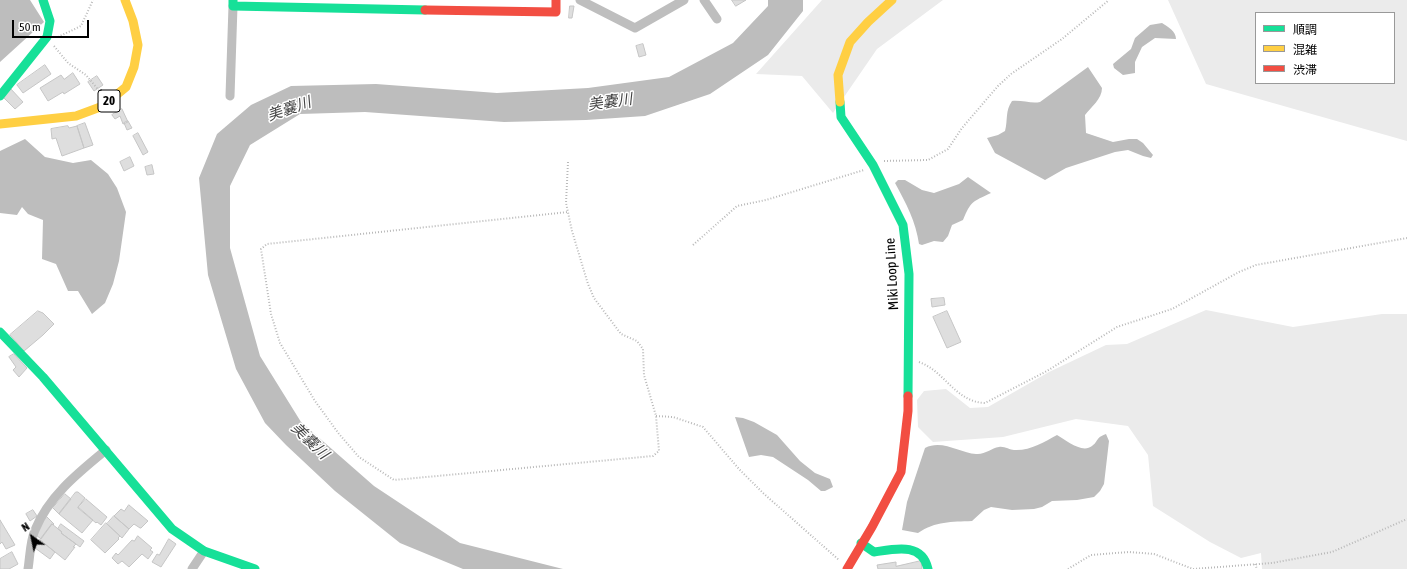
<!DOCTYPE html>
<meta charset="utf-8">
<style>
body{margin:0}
#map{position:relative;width:1407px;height:569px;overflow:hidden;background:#fff;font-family:"Asap Condensed","Noto Sans JP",sans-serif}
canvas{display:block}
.legend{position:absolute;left:1255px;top:12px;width:140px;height:72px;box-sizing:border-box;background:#fff;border:1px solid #999;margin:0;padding:5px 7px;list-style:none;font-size:12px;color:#000}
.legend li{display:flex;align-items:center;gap:8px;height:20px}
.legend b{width:20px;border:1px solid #999}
.north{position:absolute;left:12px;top:517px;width:40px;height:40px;-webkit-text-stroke:3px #fff;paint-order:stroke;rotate:327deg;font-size:11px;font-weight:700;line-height:16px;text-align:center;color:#000}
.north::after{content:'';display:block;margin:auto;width:14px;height:18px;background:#000;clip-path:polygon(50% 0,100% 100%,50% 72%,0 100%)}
.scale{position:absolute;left:12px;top:20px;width:77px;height:18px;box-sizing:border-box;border:2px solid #000;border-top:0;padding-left:5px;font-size:12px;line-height:14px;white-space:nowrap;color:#000;-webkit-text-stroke:3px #fff;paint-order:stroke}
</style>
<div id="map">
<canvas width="1407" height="569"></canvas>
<ul class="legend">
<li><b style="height:5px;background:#16e098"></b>順調</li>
<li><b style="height:5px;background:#ffcf43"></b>混雑</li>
<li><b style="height:5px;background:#f24e42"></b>渋滞</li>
</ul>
<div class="north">N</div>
<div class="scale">50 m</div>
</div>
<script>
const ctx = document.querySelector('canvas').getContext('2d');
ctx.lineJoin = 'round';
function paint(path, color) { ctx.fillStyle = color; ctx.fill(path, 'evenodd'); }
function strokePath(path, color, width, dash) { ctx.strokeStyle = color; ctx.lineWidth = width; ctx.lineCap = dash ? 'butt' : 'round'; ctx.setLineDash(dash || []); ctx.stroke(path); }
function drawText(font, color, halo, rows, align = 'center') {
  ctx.font = font + ' "Asap Condensed","Noto Sans JP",sans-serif'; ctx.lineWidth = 3; ctx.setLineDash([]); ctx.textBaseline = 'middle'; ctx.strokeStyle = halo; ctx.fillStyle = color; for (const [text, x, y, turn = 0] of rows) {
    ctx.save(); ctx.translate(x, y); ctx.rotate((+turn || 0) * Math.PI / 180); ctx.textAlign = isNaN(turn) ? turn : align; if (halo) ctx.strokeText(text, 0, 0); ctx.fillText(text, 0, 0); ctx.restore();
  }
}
paint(new Path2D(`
 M822 0H943L877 49 833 113 802 76 756 74Z
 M1168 0H1407V141L1206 84ZM1256 13H1394V83H1256Z
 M1206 310 1293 327 1382 314H1407V569H1262L1261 553 1241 558 1210 542 1153 506 1148 455 1128 426 1076 419 1003 437 933 442 918 427 917 400 924 391 946 389 970 408 988 407 1049 372 1106 345 1127 344Z`), '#ebebeb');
paint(new Path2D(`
 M0 0H30L44 22 0 62Z
 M768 0H803V11L768 55 710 94 645 116 586 120 504 122 365 112 300 114 250 145 230 186V248L260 356 301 422 374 486 460 543 563 569H463L400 543 335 491 286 445 265 423 236 369 208 275 199 178 217 134 251 105 291 86 376 84 497 93 588 88 669 77 733 43 768 6Z
 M1162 23C1168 27 1176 31 1176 39L1155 38 1142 47 1135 62V73L1123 75 1114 68 1113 64 1131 49 1135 38 1150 25Z
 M1088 67 1102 88C1102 99 1091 107 1085 115L1086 133 1113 142 1129 139H1137L1143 143 1153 155 1151 158 1143 156 1128 150 1115 152 1066 168 1045 180 995 153 987 138 998 135 1005 131C1008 119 1005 111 1012 101 1022 100 1032 104 1040 102Z
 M25 139 45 157 73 163 91 160 108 174 117 188 126 212 119 261 113 284 105 303 92 314 78 291H68L56 264 42 259 43 220 28 214 22 207 17 215 0 213V151Z
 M968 177 991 193C972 202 971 201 963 220L952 225 948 236 943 242 934 241 922 245 919 244C916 222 906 203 895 183L898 180H905L922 190 934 193 959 184Z
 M735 417 743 418 754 422 777 435 800 461 815 473 830 479 833 487 825 491H821L808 480 773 457 761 455 749 457Z
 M1106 434 1109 441 1104 484 1100 491 1094 497 1077 500 1052 501 1042 507 1034 509 1012 510 991 507 984 510 972 521C951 522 936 521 918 533L902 530 907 502 925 448C942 439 960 453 976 454 985 455 991 448 999 447 1004 446 1010 450 1014 450 1030 451 1044 442 1057 435 1066 440 1082 454 1092 446 1099 441 1095 438 1106 434Z`), '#bdbdbd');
const building = new Path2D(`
 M732 0H746L736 6Z
 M570 6H574L572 18H569Z
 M643 44 646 55 639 57 636 46Z
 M45 65 51 74 23 93 17 85Z
 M73 73 80 84 64 94 63 92 48 101 40 88 61 75 64 79Z
 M97 76 103 85 94 91 88 82Z
 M10 88 23 102 15 109 2 96Z
 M122 109 128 122 123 124 120 116 115 119 112 115Z
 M128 121 132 128 127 130 124 123Z
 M85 123 93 145 84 148 77 126Z
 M68 126 69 128 77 126 84 148 62 156 56 138 52 139 51 129Z
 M138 133 148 152 143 155 133 136Z
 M130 157 134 166 124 171 120 162Z
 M152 165 154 174 147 175 145 167Z
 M944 298 945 305 932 307 931 299Z
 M38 311 43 313 54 324 43 335 24 351 10 335Z
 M947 311 961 342 947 348 933 317Z
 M14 354 27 368 19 377 13 370 16 367 9 357Z
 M76 492H78L85 498 78 507 93 520 82 533 59 514Z
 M65 494 71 499 59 514 53 508Z
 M86 499 107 517 101 525 97 522 96 523 78 508Z
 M129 505 148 521 141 528H140L134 524 129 529 114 516 121 509 124 511Z
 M33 510 37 516 30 521 26 514Z
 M46 516 54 524 53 525 52 524 41 539 36 535Z
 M114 516 129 529 122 538 107 524Z
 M0 520 15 545 6 549 2 542 0 544Z
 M106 523 120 536 118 538 119 539 105 553 91 540Z
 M52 524 62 532 61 533 76 544 73 547H75L65 560 40 540Z
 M61 524 84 541 80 547 61 533 62 532 58 529Z
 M138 536 152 548 150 550 153 552 148 559 142 554 129 567 122 561 118 564 112 558 116 553 118 555 132 540 134 541Z
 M169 539 176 544 161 567 152 562 157 554 159 555Z
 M40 540 55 552 50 559 35 548Z
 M12 552 18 564 9 569H0V559Z
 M921 561 922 569H878L877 565 896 562V566Z`);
paint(building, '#dedede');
strokePath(building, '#c6c6c6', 1);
strokePath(new Path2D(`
 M58 37 81 26 93 0
 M54 46 68 63 86 75 101 93
 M884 161 928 160 948 149 962 128 998 86 1011 74 1062 39 1109 0
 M568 162 566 203 572 231 588 284 594 298 621 334 637 341 643 349 644 375 656 416 659 451 653 456 394 480 359 457 339 434 315 401 280 343 271 314 261 249 267 244 568 212
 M693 245 737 206 766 200 864 170
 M919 362C945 371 955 402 985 403L1047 371 1117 327 1172 309 1239 272 1256 265 1407 238
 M656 416 673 417 703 427 739 469 763 493 839 560
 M1255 564 1257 569
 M1068 569 1091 555 1129 552 1154 554 1193 569 1272 563 1332 552 1407 519`), '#b9b9b9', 2, [1, 2]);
strokePath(new Path2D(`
 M580 0 635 28 684 0
 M704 0 717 19
 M230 96 233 6
 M28 569C30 557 30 541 35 530 49 496 78 473 106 450
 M192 569 204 551`), '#bebebe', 9);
strokePath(new Path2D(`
 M233 0V6L425 10
 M0 96 47 37 50 21 43 0
 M840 102 841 117 873 165 903 225 909 274 908 396
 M0 332 43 377 172 529 204 551 255 569
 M861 543 874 552C895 549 922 542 928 569`), '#16e098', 9);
strokePath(new Path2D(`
 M840 102 838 75 850 42 868 22 892 0
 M0 124 76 116 103 106 126 87 134 67 138 45 133 21 125 0`), '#ffcf43', 9);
strokePath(new Path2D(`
 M425 10 556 12V0
 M847 569 872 527 901 472 908 411V396`), '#f24e42', 9);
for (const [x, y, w] of [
 [109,101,22]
]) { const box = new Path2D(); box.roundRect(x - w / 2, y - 11, w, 22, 3); ctx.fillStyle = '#fff'; ctx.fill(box); strokePath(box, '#000', 1); }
drawText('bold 13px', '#000', null, [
 ["20",109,101]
]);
drawText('14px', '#000', '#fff', [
 ["Miki Loop Line",892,274,-93]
]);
drawText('italic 15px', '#424242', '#fff', [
 ["美嚢川",610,102,-8],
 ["美嚢川",289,109,-19],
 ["美嚢川",310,441,44]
]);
</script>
